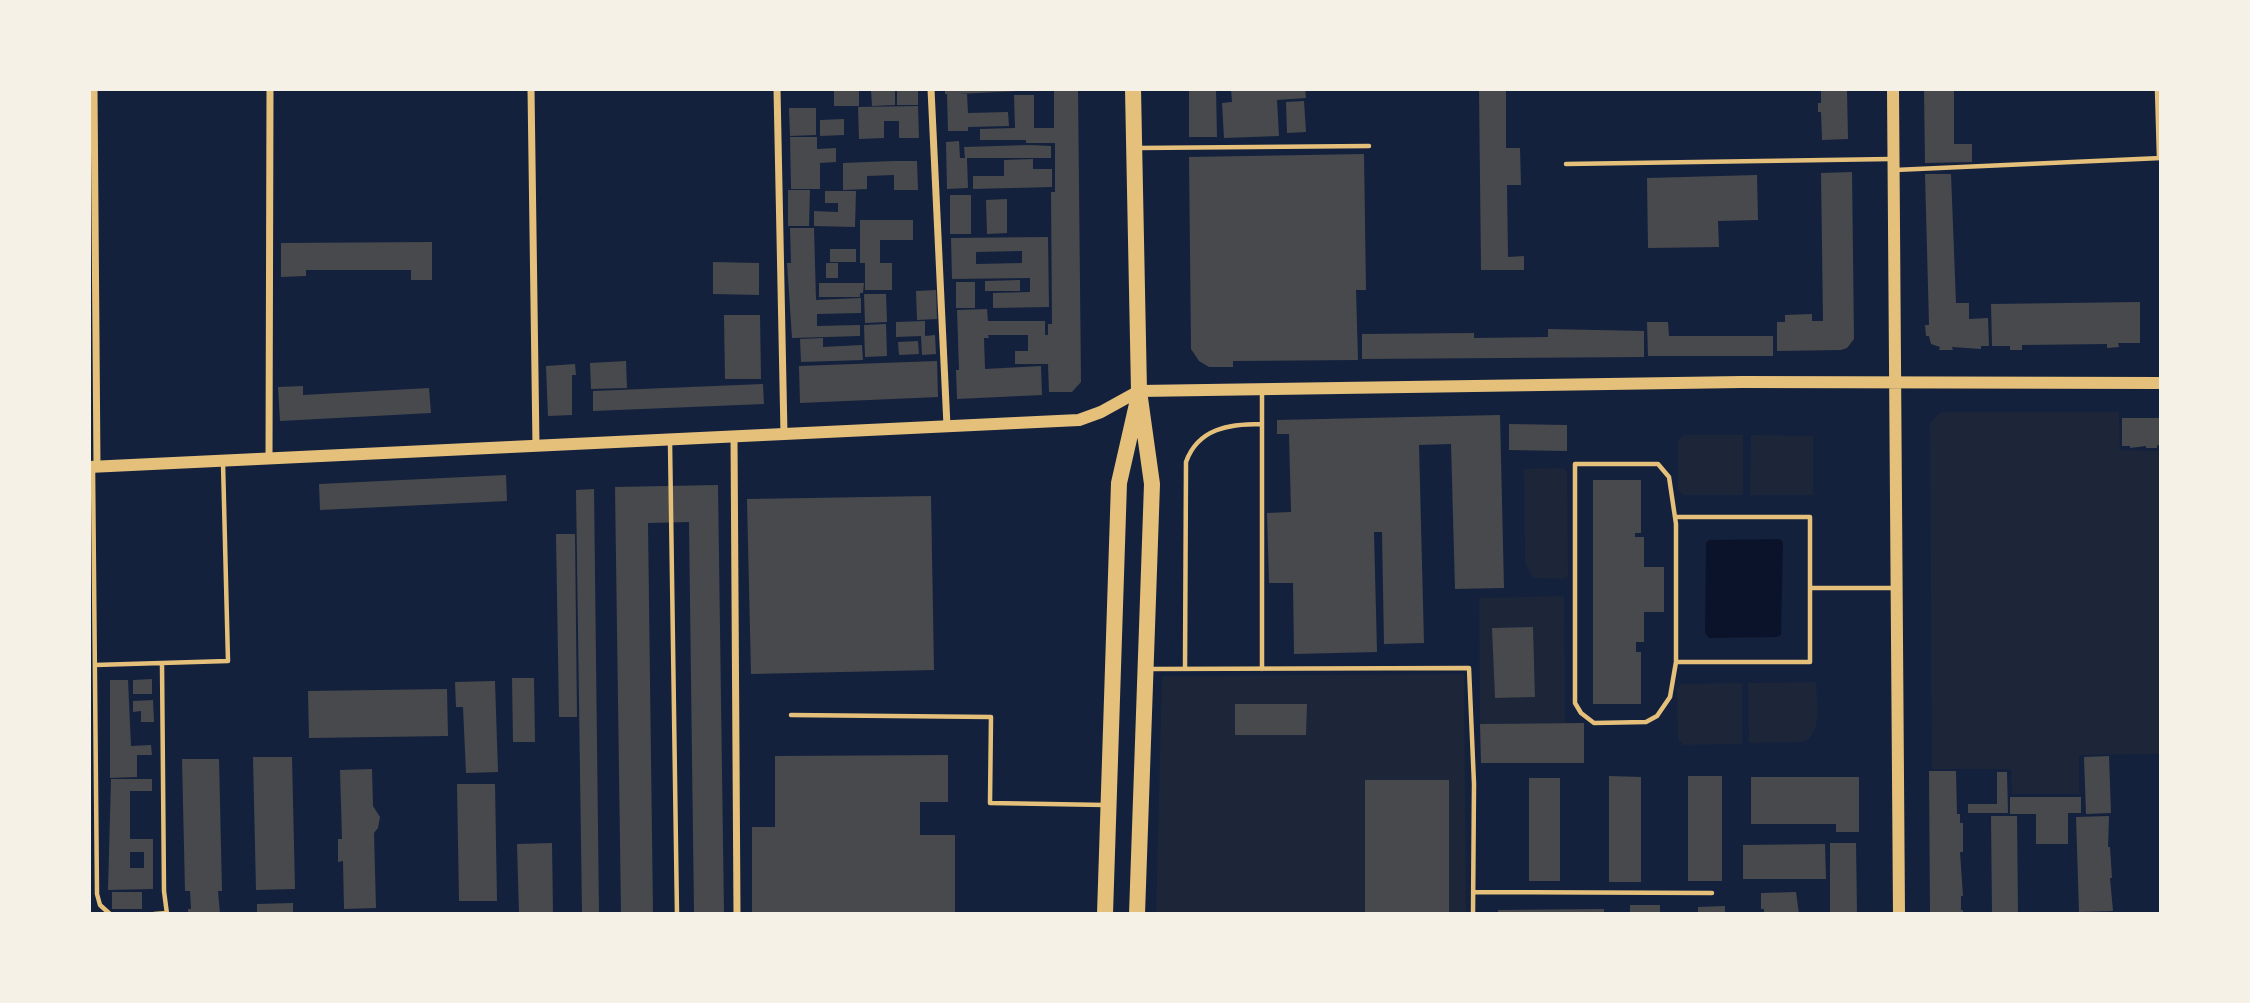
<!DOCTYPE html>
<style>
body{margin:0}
#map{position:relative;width:2250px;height:1003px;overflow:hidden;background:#14213d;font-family:"PT Sans Narrow",sans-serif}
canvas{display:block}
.frame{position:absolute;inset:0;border:91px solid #f6f1e7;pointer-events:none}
</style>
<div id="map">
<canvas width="2250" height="1003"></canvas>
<div class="frame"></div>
</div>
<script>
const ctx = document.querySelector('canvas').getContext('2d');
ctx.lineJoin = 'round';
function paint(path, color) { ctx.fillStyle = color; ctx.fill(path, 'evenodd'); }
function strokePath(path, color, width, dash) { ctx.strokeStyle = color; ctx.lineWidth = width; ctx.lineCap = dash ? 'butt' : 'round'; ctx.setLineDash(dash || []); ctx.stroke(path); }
paint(new Path2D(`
 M1941 412H2119L2120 450 2159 451 2161 754 2079 755V794H2012L2011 769H1932L1930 423Z
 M1684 435H1743V495H1684L1678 489V441Z
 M1751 435 1813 436V495H1750Z
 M1563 468 1567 472 1568 576 1563 579 1533 578 1525 562 1524 469Z
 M1564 596 1565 723 1480 724 1479 598ZM1533 627 1535 696 1495 698 1493 628Z
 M1464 674 1466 914H1156L1162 676Z
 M1816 682C1816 701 1824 733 1803 742L1749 743 1748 683Z
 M1742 683V744L1683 745 1678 739 1677 690 1681 684Z`), '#1d2539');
paint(new Path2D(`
 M1780 539 1783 542 1781 635 1777 637 1709 638 1705 633 1706 543 1709 540Z`), '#0b132b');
paint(new Path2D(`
 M834 89H859V106H834Z
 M897 89H918V105H897Z
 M945 89H1018V91L958 94H967L968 113 1008 112 1009 126 968 127V131H948L947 94H945Z
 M1054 89H1078L1081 382 1072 392H1049L1048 364H1015V351H1028V335H988L989 338H984L985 369 1041 366 1042 395 957 399 956 370H959L957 310 987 309 988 321H1045V335H1048V324H1052L1051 192H1055V143H1026V140H980V129L1015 128 1014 95H1034V128H1054Z
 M1189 89H1216L1217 137H1189Z
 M1231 89H1305L1306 98 1277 100 1279 136 1224 138 1222 103 1232 102Z
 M1479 89H1506V148H1520L1521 185H1507L1508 257 1524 256V270H1481Z
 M1821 89H1847L1848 139 1822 140 1821 112H1818V103H1821Z
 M1924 89H1954V144H1972V162L1925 163Z
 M871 90H895V105L872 106Z
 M1304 101 1306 132 1287 133 1286 102Z
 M918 106 919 138H899V121H884V138L859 139 858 107Z
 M789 108H816V135L790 136Z
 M844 119V135L820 136V120Z
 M790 137H817V149L836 148V162L820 163V189H791Z
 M959 141 960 158H965L964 147 1030 145 1051 146V158H967L968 188 947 189 946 142Z
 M1364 154 1366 290H1356L1358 360 1233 361V367H1209L1199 361 1191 349 1189 157Z
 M1033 159V169H1052V187L973 189V176H1004V160Z
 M893 161H917L918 190H894V175L867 176V189L843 190V163Z
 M1852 172 1854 339 1847 348 1841 350 1777 351V322H1785V315L1812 314V321H1823L1821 173Z
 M1925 174H1951L1956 303H1969V319L1988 318 1989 346H1981V349L1952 347 1953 350H1939L1940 347 1931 344 1929 336H1926L1925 325H1929Z
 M1757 175 1758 220 1718 221 1719 247 1648 248 1647 178Z
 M788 190H810L809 226H788Z
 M825 191H856L855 227 814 226V211L838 212V203H825Z
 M950 195H971V234H950Z
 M1007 199V233L987 234 986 200Z
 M860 220H913V240H880V263H892V290H865V263H860Z
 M790 228H814L816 300 861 298V313L817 314V326L860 325V336L792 338 787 263H791Z
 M1048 237 1049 307 993 308V293L1030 292V278L952 279 951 238ZM1022 251V263L976 264V252Z
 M432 242V280H411V270H306V276L281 277V243Z
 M830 249H856V262H830Z
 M713 262 759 263V295L713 294Z
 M826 263H838V278H826Z
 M1020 280V291H985V281Z
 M956 282H975V308H956Z
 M819 283H864L863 293H860V297H819Z
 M936 290 937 319 917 320 916 291Z
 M864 294H886L887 322 865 323Z
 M2140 302V343H2118L2119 347 2107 348V344L2022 345V350H2010V346H1992L1991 304Z
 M724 315H760L761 379H725Z
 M925 321V336L935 335 936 354 922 355 921 336 896 337V322Z
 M1647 322H1668L1669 336H1773V356H1648Z
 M886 324 887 356 865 357 864 325Z
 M1548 329 1644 331V357L1362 359V334L1474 333V338L1548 337Z
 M823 338V347L862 345 863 360 801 362 800 339Z
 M918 341 919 354 899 355 898 342Z
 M626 361 627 388 591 389 590 363Z
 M937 361 938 397 800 403 799 366Z
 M575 364 576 375H572V415L548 416 546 366Z
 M763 384 764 404 593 411V391Z
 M303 386V395L429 388 431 413 280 421 278 387Z
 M1500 415 1504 588 1455 589 1451 444 1419 445 1424 643 1384 644 1382 532H1374L1377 652 1294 654 1293 583H1269L1267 513 1291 512 1289 434H1277V420Z
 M2122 418H2161V446L2157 445V448H2146V446L2130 448V446H2122Z
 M1509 424 1567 425V451L1509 450Z
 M506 475 507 501 320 510 319 484Z
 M1593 480H1641V533H1635V537H1644V567H1664V612H1644V642H1636V652H1641V704H1593Z
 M718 485 724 914H694L689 522 648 523 653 914H621L615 487Z
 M594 489 599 914H582L576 490Z
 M931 496 934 670 751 674 747 499Z
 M556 534H575L577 717H559Z
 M1533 627 1535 697 1495 698 1492 628Z
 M512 678H534L535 742H513Z
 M152 679V694H133V680Z
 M110 680H128L131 746 151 745 152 755H137V777L110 778Z
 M495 681 498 772 466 773 463 707H456L455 682Z
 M447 689 448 736 309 738 308 691Z
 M153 700 154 722H141V711L133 712V701Z
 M1235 704H1307L1306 735H1235Z
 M1584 723V763H1481L1480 724Z
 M948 755V802H920V835H955V914H752V827H775V756Z
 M2109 756 2111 813 2086 814 2084 757Z
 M253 757H292L295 889 256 890Z
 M182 759H219L222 891H218L220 914H188V909H191L190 891H185Z
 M372 769 373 806 380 817 378 828 374 833 376 908 344 909 343 861 338 862V839H342L340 770Z
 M1929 771H1956L1957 814H1960V823H1963V852H1960L1963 896H1961V910H1963V914H1930Z
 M1997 772H2007L2008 813H1968V804H1997Z
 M1609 776 1641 777V882H1609Z
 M1688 776H1722V881H1688Z
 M1751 777H1859V832H1836V824H1751Z
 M1529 778H1560V881H1529Z
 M111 779H152V791H130V839H153V889L108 890ZM130 852H144V868H130Z
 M1365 780H1449V914H1365Z
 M457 784H495L497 901H459Z
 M2010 797H2081V813H2068V844H2036V814H2010Z
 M1991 816H2017L2018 914H1992Z
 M2109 816 2108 847H2110L2112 878H2110L2113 911 2079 912 2076 817Z
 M552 843 553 914H519L517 844Z
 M1830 843H1856L1857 914H1830Z
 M1825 844 1826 879H1743V845Z
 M112 892H142V909H112Z
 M1796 892 1799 914H1764V909H1761V893Z
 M293 903V914H257V904Z
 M1630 905H1660V914H1630Z
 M1725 906V914H1698V907Z
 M1604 909V914H1498V910Z`), '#48494c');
strokePath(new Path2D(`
 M2157 89 2159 158
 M1138 148 1369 146
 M1566 164 1891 159
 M1895 170 2161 158
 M670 442 677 914
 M1575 464H1658L1669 477 1676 524V662L1670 697 1657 716 1646 722 1594 723 1581 713 1575 703Z
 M93 468 97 894 100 905 110 914
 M1675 517H1810V662H1676
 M1810 588H1893
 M162 663 164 891 167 914
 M95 665 228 661 223 463
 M1149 669 1469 668 1474 784 1473 914
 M1185 669 1186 462C1198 428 1230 424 1261 424
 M1262 669V390
 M791 715 991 717 990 803 1105 805
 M1473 892 1712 893
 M154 914 167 913`), '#e5c07b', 4.5);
strokePath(new Path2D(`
 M94 89 97 467
 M531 89 536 446
 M777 89 784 434
 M931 89 947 426
 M734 436 737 914
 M269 459 270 89`), '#e5c07b', 7);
strokePath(new Path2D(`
 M1893 89 1899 914
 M89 467 1079 420 1101 412 1139 391 1742 382 2161 383`), '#e5c07b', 12);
strokePath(new Path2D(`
 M1133 89 1139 391 1152 484 1137 914
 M1105 914 1119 483 1137 404`), '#e5c07b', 16);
</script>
